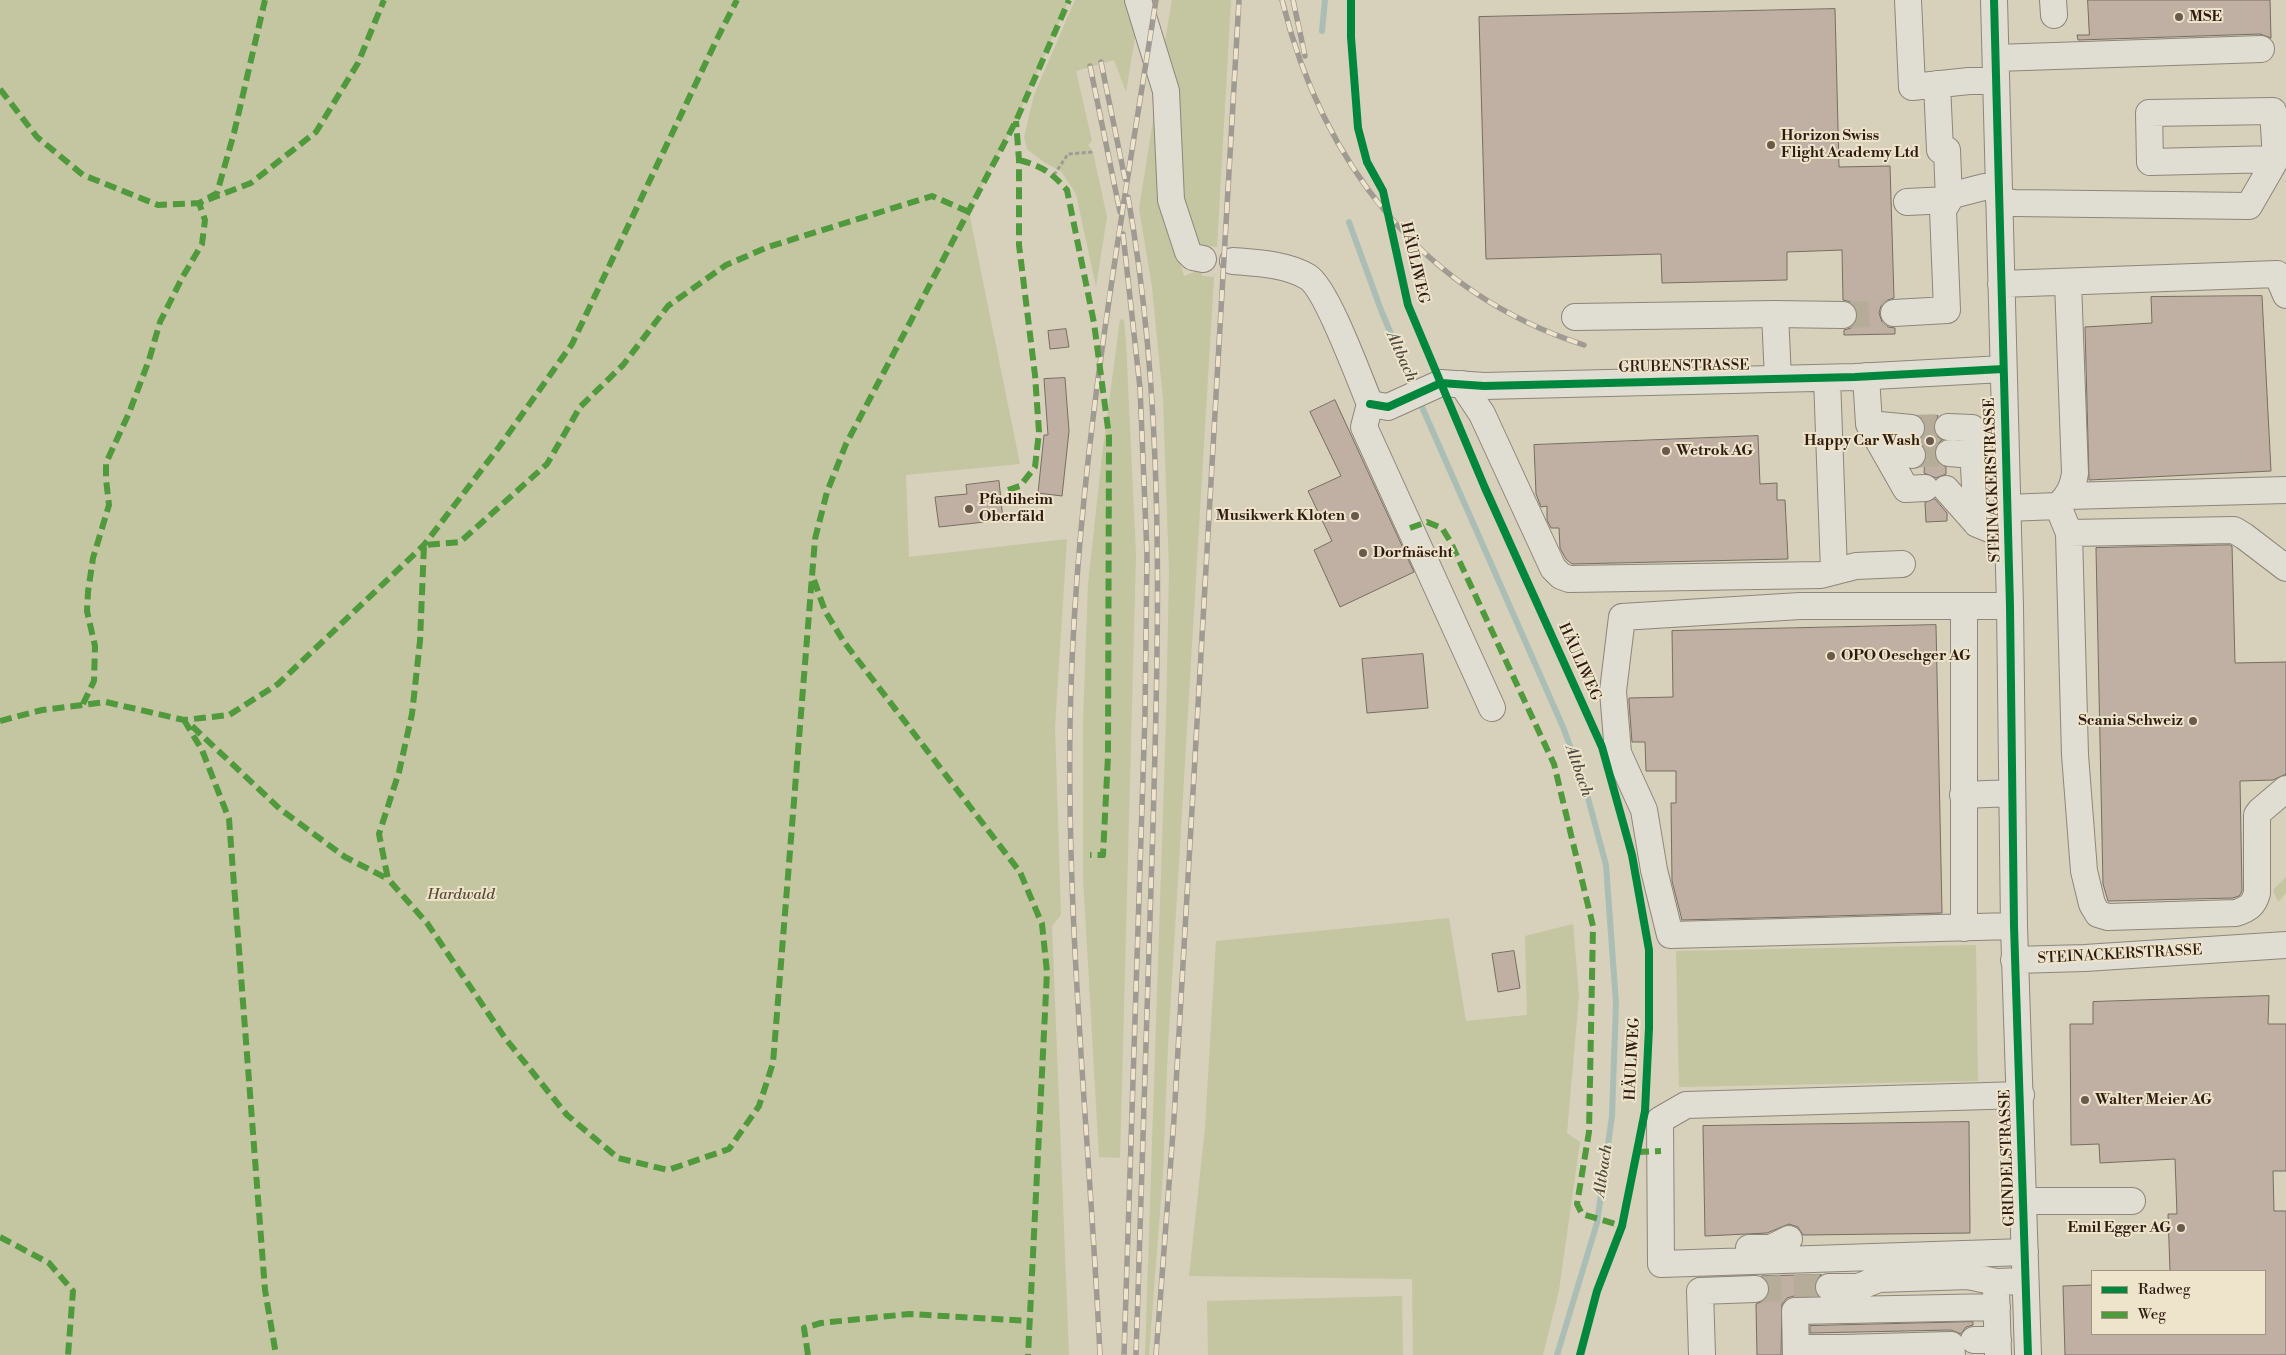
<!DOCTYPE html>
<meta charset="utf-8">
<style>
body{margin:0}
#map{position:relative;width:2286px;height:1355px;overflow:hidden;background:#d7d0bb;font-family:"Libre Bodoni",serif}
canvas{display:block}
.legend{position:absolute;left:2091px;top:1270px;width:175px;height:65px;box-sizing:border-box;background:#ede4cb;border:1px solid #a19480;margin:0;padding:6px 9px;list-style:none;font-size:15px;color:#2f1b10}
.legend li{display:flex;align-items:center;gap:10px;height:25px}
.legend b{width:25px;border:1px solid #a19480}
</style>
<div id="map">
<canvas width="2286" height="1355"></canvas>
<ul class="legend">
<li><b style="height:6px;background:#00873e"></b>Radweg</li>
<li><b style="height:6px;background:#50993c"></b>Weg</li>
</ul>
</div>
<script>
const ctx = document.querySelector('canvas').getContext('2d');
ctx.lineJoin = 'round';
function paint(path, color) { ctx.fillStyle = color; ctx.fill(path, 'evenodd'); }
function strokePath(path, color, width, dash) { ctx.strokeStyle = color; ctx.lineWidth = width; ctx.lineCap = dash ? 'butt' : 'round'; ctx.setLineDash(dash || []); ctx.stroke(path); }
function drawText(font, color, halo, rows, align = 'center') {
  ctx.font = font + ' "Libre Bodoni",serif'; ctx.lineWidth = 4; ctx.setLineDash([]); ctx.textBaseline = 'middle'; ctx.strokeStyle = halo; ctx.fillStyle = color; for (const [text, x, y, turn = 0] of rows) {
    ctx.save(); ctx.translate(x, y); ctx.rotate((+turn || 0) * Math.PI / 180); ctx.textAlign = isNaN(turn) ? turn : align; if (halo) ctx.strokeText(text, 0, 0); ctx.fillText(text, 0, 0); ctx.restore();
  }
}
paint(new Path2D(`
 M0 0H1069L1016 121 969 212 1020 464 906 475 909 557 1067 539 1055 727 1061 915 1052 926 1069 1355H0Z
 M1075 0H1129L1137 25 1126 92 1114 60 1076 71 1092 141 1088 145 1093 152 1107 217 1096 287 1076 194 1061 171 1045 163 1027 149 1024 137 1034 95Z
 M1172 0H1231L1217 247 1205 246 1197 250 1179 210 1162 59Z
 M1158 89 1163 202 1184 276 1197 271 1202 272V276L1214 277 1168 1046 1163 1173 1149 1355H1145L1166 721 1169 571 1163 399 1152 287 1139 209Z
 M1120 319 1124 320 1126 342 1136 555 1120 1158 1099 1157 1083 877V723L1088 584 1102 456Z
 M2286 877V893L2278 902 2273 890Z
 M1449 918 1466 1021 1527 1015 1525 936 1573 924 1579 996 1567 1133 1580 1142 1559 1290 1543 1355H1413L1412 1279 1189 1276 1205 1128 1216 941Z
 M1976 945 1978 1081 1679 1087 1676 951Z
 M1402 1296 1403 1355H1208L1207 1301Z`), '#c3c6a1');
strokePath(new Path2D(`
 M1322 31 1325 0
 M1349 222 1381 310 1414 389
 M1418 398 1563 727 1585 787 1606 865 1616 1003 1612 1116 1597 1223 1557 1355`), '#abbeb6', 6);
const building = new Path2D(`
 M2088 0H2270L2271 38 2260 34 2078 40 2077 35H2089Z
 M1835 9 1839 167 1890 166 1894 298 1885 301 1881 306 1879 313 1882 322 1888 327 1895 328V334L1844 335V330L1851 328 1856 323 1858 315 1856 307 1851 302 1843 300 1842 250 1787 252V280L1662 283 1661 254 1486 259 1479 17Z
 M2262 296 2271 471 2089 480 2085 327 2152 323 2151 297Z
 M1066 329 1069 347 1050 349 1048 331Z
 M1065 378 1069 431 1062 496 1038 493 1044 435H1048L1044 379Z
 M1335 400 1414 572 1340 607 1314 550 1332 541 1308 491 1341 476 1310 412Z
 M1938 416 1933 427 1935 434 1942 440 1936 445 1934 452 1936 460 1946 467V474L1936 478 1924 473 1926 449 1918 441 1923 436 1926 430 1925 422 1921 417Z
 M1758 436 1760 484 1777 483V500H1785L1788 559 1572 564 1566 559 1560 548 1559 528H1551L1547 520V506L1541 507 1536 494 1534 445Z
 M999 481 1003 520 939 527 935 497 967 494 966 485Z
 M1935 499 1947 513V521L1926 522 1925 503Z
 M2230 545 2232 546 2235 663 2286 662V774L2273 780 2240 781 2242 891 2239 896 2233 898 2108 901 2103 884 2096 548Z
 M1936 625 1942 913 1682 920 1672 881 1671 803H1676V771H1646L1645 742H1632L1629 702V698L1673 697 1672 631Z
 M1423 654 1428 708 1367 713 1362 659Z
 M1514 951 1520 988 1498 992 1492 954Z
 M2269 996 2268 1024H2286V1171H2273L2274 1211H2286V1355H2065L2063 1286 2092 1285V1334H2265V1271H2170L2168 1214H2177L2175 1159 2100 1163 2099 1144 2071 1145 2070 1024H2093V1002Z
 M1969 1122 1970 1233 1803 1235 1798 1227 1789 1224 1767 1233 1705 1236 1703 1126Z
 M1821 1275 1816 1280 1814 1287 1817 1296H1794L1787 1298 1782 1304 1781 1355H1757L1756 1304 1763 1301 1768 1296 1770 1289 1768 1281 1762 1276Z
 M1973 1322V1325L1966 1327 1961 1334 1951 1330 1810 1333V1326Z`);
paint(building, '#c0b0a4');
strokePath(building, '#756e62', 1);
strokePath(new Path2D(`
 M1843 315 1894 313
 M1911 428 1948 427
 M1912 455 1949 453
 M1755 1289 1829 1287`), '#b5ac99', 26, [26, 13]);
const minor = new Path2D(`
 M1138 0 1166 91 1171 200 1188 252 1193 257 1203 259
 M1908 0 1912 87 1969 81H1996
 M1994 0 2010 606 2014 926 2028 1355
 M2053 0 2054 15
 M1996 58 2261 49
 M1949 196 1984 187H1999
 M1999 201 2014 203 2249 206 2276 159 2273 111 2149 113 2150 162 2276 159
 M1907 202 1949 200
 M1233 261C1257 263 1286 264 1308 277 1327 289 1359 378 1370 404
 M2001 284 2277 274 2286 295
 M1894 313 1947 310 1943 210 1949 200 1947 150H1940L1937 84
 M1775 314 1843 315
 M1575 317 1775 314 1778 379
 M1866 376 1869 424 1911 428
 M1827 378 1834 571
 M1462 384 1482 414 1553 568 1561 576 1569 579 1821 575 1856 566 1902 564
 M1370 404 1388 407 1441 383 1484 386 1855 377 2003 369
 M1370 404 1364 427 1492 708
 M1869 424 1906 489 1925 488
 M1948 427 1972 428 1977 524 1992 530 2008 528
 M1876 429 1912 455
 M1949 453 1973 455
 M1946 489 1977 524
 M2068 496 2286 490
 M2058 506C2068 496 2073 488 2075 473L2068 282
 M2007 508 2058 506 2069 533 2075 755 2084 871 2092 904 2098 914 2108 917 2236 913C2248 909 2254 905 2257 893V815L2260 811 2286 789
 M2069 533 2234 530 2244 536 2286 568
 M2010 606H1800L1622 617 1613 691 1618 753 1644 810 1654 870 1670 935 2014 926
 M1963 795 2012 793
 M1964 928V607
 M2014 960 2085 958 2286 945
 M2021 1095 1686 1105 1660 1120 1661 1264 2025 1252
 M2024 1201H2132
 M1749 1248H1771L1789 1239
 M1829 1287H1858L1879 1279 1968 1276 1996 1282 2025 1281
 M1996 1290 1998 1355
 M1974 1340H1998
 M1796 1348H1843
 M1702 1355 1700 1291 1755 1289
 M1796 1355 1795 1311 1997 1307
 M1843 1355V1348L1951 1345 1952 1355`);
strokePath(minor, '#8d867a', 28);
strokePath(new Path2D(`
 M1054 175 1068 154 1093 152`), '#a09b92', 3, [4, 2.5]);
strokePath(minor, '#e0ddd2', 26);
const rail = new Path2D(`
 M1282 0C1322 162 1422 293 1584 345
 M1293 0 1305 56
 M1101 62 1125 179
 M1090 66 1120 212
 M1128 197C1165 404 1159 615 1153 825 1147 1001 1142 1178 1136 1355
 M1123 234 1140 388 1147 554 1145 715 1124 1355
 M1100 1355C1090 1145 1067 936 1070 726 1074 482 1118 241 1156 0
 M1156 1355 1174 1119 1239 0`);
strokePath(rail, '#a09b92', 5.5);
strokePath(rail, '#ede4cb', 4, [11]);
strokePath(new Path2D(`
 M0 89 37 137 83 175 158 205 199 203 251 183 316 132 358 63 384 0
 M1019 160C1042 166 1052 173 1067 190L1094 323 1109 436 1108 756 1103 855H1090
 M969 212 932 196 768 247 726 265 668 306 623 365 580 407 547 464 460 542 424 545 420 641 412 714 399 772 379 834 388 879 427 923 505 1038 567 1115 618 1158 668 1170 729 1149 759 1106 773 1063 815 539 827 492 846 444 1016 121 1069 0
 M1008 490 1020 486 1035 467 1039 432 1035 375 1019 245V160L1016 121
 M1410 528 1427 522 1442 528 1450 541 1554 764 1593 926 1589 1132 1577 1204 1582 1214 1622 1226
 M814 580 825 611 844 642 1020 872 1042 924 1047 972 1028 1355
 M83 704 94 681 95 646 87 611 88 592 93 558 109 505 106 479V463L129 413 149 360 160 322 182 278 202 244 205 220 199 203 217 193 234 133 265 0
 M184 720 202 750 229 819 265 1290 276 1355
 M0 721 42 710 106 702 184 720 229 715 278 684 424 545 499 447 572 344 717 39 737 0
 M192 726 280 809 345 857 388 879
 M1637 1152 1661 1151
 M0 1237 49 1263 73 1291 68 1355
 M808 1355 804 1328 821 1323 909 1314 1030 1321`), '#50993c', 6, [12, 6]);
strokePath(new Path2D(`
 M1351 0V37L1358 128 1367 162 1383 191 1408 305 1485 488 1602 747 1632 855 1649 950V1028L1645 1111 1622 1226 1597 1291 1580 1355
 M1994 0 2010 606 2014 926 2028 1355
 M1370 404 1388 407 1441 383 1484 386 1855 377 2003 369`), '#00873e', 8);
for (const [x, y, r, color] of [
 [2179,17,5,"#6a5a4c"],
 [1771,145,5,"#6a5a4c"],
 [1930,441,5,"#6a5a4c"],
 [1666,451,5,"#6a5a4c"],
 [969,509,5,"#6a5a4c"],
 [1355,516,5,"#6a5a4c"],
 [1363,553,5,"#6a5a4c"],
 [1831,656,5,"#6a5a4c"],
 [2193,721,5,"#6a5a4c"],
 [2085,1100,5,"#6a5a4c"],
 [2181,1228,5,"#6a5a4c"]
]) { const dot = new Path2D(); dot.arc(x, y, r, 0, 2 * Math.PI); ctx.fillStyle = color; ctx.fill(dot); strokePath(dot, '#ede4cb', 2); }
drawText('bold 15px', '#2f1b10', '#ede4cb', [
 ["MSE",2189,17],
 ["Horizon Swiss",1781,136],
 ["Flight Academy Ltd",1781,153],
 ["Happy Car Wash",1920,441,"right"],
 ["Wetrok AG",1676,451],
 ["Pfadiheim",979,500],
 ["Oberfäld",979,517],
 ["Musikwerk Kloten",1345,516,"right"],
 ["Dorfnäscht",1373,553],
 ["OPO Oeschger AG",1841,656],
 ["Scania Schweiz",2183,721,"right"],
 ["Walter Meier AG",2095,1100],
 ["Emil Egger AG",2171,1228,"right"]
], 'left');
drawText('15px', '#2f1b10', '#ede4cb', [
 ["HÄULIWEG",1414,263,77],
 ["GRUBENSTRASSE",1684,367,-1],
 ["STEINACKERSTRASSE",1993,480,-92],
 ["HÄULIWEG",1579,662,66],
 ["STEINACKERSTRASSE",2120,955,-3],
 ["HÄULIWEG",1633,1059,-87],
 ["GRINDELSTRASSE",2008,1158,-92]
]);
drawText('italic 15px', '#564c35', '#ede4cb', [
 ["Hardwald",461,895]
]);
drawText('italic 16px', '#4e4a41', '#ede4cb', [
 ["Altbach",1401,357,66],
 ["Altbach",1578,771,71],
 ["Altbach",1604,1171,-82]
]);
</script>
